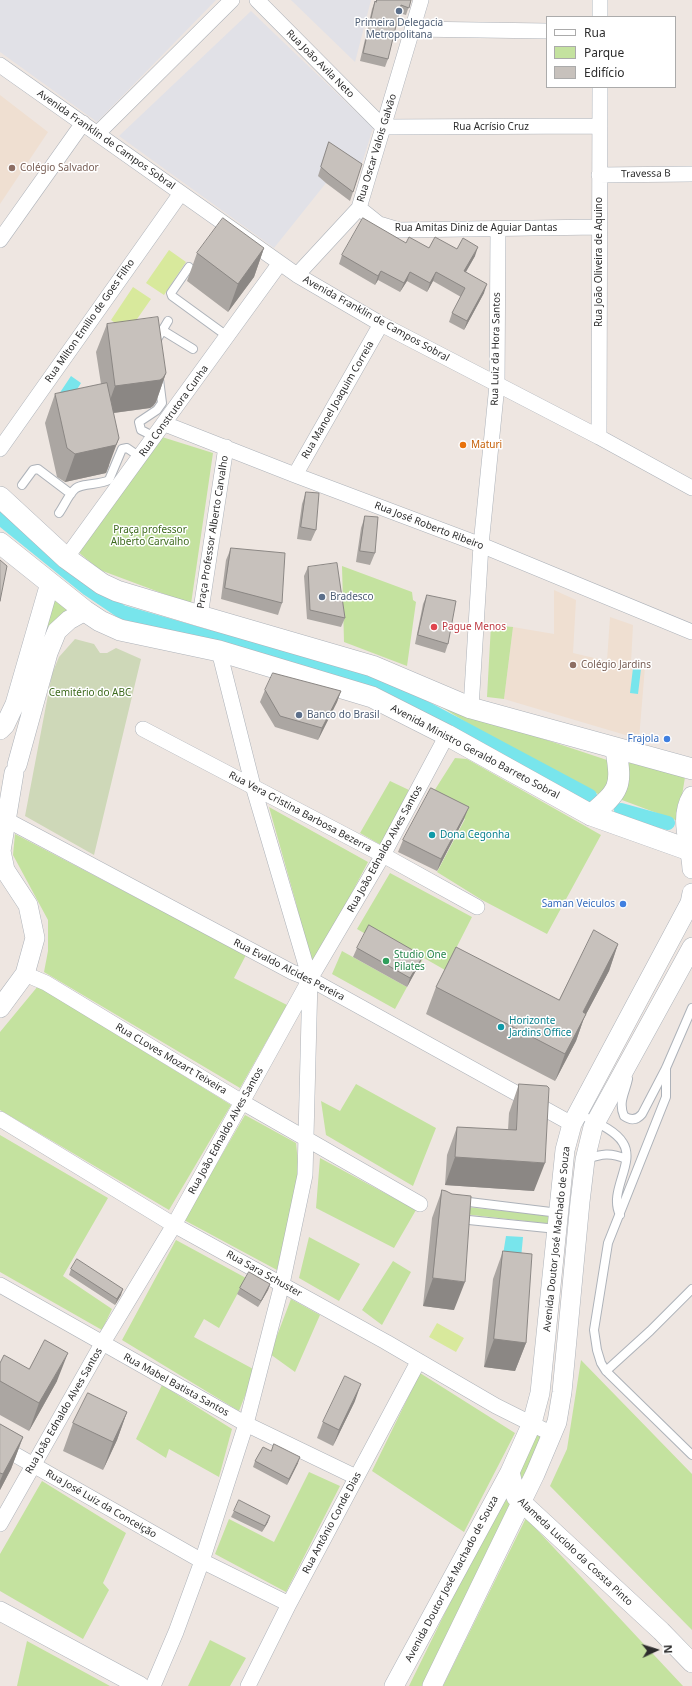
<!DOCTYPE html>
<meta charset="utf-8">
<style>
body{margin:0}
#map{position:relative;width:692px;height:1686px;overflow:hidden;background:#eee6e1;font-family:"Noto Sans",sans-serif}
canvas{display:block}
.legend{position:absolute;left:546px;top:16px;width:130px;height:72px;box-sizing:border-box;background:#fff;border:1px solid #ababab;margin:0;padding:5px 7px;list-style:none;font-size:12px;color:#2d2d2d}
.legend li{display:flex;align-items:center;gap:8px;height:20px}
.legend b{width:20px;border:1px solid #ababab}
.north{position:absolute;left:636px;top:1630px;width:40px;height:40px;-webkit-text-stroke:3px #fff;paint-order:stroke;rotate:86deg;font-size:11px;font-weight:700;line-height:16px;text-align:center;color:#2d2d2d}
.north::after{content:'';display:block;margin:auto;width:14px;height:18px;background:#2d2d2d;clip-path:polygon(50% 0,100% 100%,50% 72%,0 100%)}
</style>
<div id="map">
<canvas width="692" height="1686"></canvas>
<ul class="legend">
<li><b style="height:5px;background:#fff"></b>Rua</li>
<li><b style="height:11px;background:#c4e29f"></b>Parque</li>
<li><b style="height:11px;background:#c7c1bc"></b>Edifício</li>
</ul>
<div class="north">N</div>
</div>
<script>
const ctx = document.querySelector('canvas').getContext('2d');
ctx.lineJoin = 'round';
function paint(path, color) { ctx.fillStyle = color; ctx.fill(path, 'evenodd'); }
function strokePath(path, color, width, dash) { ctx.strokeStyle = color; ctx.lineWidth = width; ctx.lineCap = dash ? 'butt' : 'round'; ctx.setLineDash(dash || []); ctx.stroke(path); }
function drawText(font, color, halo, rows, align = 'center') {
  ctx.font = font + ' "Noto Sans",sans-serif'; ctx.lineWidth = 3; ctx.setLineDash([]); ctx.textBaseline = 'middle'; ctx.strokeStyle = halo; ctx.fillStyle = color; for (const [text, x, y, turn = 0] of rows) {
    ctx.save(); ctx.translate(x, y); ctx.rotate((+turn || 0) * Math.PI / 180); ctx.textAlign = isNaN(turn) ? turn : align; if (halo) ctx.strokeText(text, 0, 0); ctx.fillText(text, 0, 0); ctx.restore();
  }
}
paint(new Path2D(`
 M0 0H216L97 122 0 52Z
 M291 0H371L355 62Z
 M251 11 373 128 359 173 318 175 326 183 274 248 119 136Z`), '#e1e1e7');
paint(new Path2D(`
 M0 95 48 132 0 204Z
 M554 590 576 600 573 653 607 661 610 617 633 625 631 663 645 667 639 739 504 699 513 627 554 634Z`), '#efdfd1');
paint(new Path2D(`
 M162 437 213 453 191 604 100 570 77 551Z
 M342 566 412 592 413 600 416 602 407 666 344 642Z
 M52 588 74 607 37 667Z
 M491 625 513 627 504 699 487 697Z
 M435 703 616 763 605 793 598 794 504 746Z
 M455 758 467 759 601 835 547 934 482 900 437 872 465 819 429 799Z
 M627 762 685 777 678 821 614 797Z
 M390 781 409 790 381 845 360 833Z
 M269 807 368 862 315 963H310L296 903Z
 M15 834 246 955 234 978 287 1005 240 1088 44 972 48 951V920L13 855Z
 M390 873 472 917 445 970 424 958 419 965 357 929Z
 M342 951 407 987 395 1009 332 974Z
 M38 986 231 1105 169 1210 0 1110V1032Z
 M356 1084 436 1128 413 1186 326 1135 321 1101 340 1111Z
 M245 1115 296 1143 299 1172 277 1270 184 1220Z
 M0 1135 108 1198 63 1276 112 1309 102 1330 0 1272Z
 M320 1158 416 1210 394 1248 316 1208Z
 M447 1205 552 1216V1224L446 1212Z
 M309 1237 360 1264 339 1301 299 1278Z
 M176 1240 246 1278 219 1328 204 1319 194 1337 255 1370 239 1411 122 1340Z
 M393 1261 411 1272 382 1325 362 1310Z
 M291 1299 320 1315 295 1372 270 1354Z
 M581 1360 692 1474V1630L550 1486 567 1449Z
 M420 1373 515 1433 464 1532 372 1471Z
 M162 1385 232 1429 219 1477 169 1449 166 1458 136 1439Z
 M535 1433 544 1438 522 1480 516 1469Z
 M309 1472 340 1486 286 1592 215 1554 229 1519 274 1542Z
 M42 1481 126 1533 103 1583 109 1590 83 1639 0 1591V1554Z
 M504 1493 516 1501 425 1686H409Z
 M526 1518 683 1686H443Z
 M210 1640 246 1658 230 1686H188Z
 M27 1641 110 1686H17Z`), '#c4e29f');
paint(new Path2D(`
 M75 639 94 644 100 653H107L116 648 141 659 94 855 25 816 52 674 59 657Z`), '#ced8b8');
paint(new Path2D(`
 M169 250 186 262 164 295 146 283Z
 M133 287 151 299 128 332 111 320Z
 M437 1323 464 1338 456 1352 429 1337Z`), '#d8e99c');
paint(new Path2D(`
 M71 376 81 383 68 404 57 397Z
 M633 668 641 669 638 694 630 693Z
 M506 1236 523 1237 520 1269 501 1267Z`), '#78e5ec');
strokePath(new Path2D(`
 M0 518 88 589 122 612 202 635 308 662 373 680 590 796
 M621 810 668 823`), '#78e5ec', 14);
const service = new Path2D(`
 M189 267 171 293 172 296 227 336
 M162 330 193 349
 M156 341 168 321
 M155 437 141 430 139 422 157 410 162 403 159 379
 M22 485 33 470 38 469 71 494
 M59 513C64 506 69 494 75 489 81 483 100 485 109 480L122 449 127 448 140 457
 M666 1068V1097L608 1243 594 1330 597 1350 601 1363 606 1371 692 1455
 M628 1079C625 1093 618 1102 624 1116 631 1121 637 1120 642 1114L666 1068 692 1008
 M577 1113C590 1120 615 1129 623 1143 636 1163 608 1191 620 1215
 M586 1159C602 1154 610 1152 626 1159
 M461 1201 559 1213
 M459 1219 557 1229
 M606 1371 650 1331 692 1289`);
const minor = new Path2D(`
 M257 0 383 127 600 126
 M600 17V0
 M412 29 547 31
 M0 65 297 275 381 324 599 437 692 488
 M98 133 232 0
 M599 175 692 174
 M359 208 379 224 399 230 599 227
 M0 240 83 123
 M297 275 359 208 421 0
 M165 424 295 475 481 545 692 632
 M599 437 600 87
 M0 449 181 193
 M295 475 381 324
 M66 558 280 263
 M200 616 226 447
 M471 708 481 545 497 385 498 229
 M143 729 383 855 477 907
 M5 819 292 972 310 979 572 1124
 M25 974 46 983 242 1102 420 1204
 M0 1119 174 1225 386 1342 496 1406 552 1434
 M0 1285 246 1424 356 1477
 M0 1446 202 1561 289 1604
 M0 1524 102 1344 174 1225 310 979 383 855 447 735
 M153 1686 176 1632 202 1561 246 1424 282 1284 305 1175 310 979 253 786 219 651
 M248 1686 289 1604 418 1362`);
const tertiary = new Path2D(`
 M0 730 5 725 15 704 50 583
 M17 765 48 653 57 631 69 620 85 611
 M692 796C678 819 691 845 692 869
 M692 893 690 903 572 1124 565 1150 540 1393 532 1423 510 1472 516 1497 661 1631 692 1663
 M0 1008 25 974 35 938 28 905 5 870 1 851 14 773
 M0 1611 140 1686
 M394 1686 510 1472
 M432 1686 535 1474 557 1422 562 1392 580 1202 585 1160 593 1127 692 947`);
const secondary = new Path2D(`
 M0 497 66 558 102 584 117 591 200 616 372 666 471 708 692 769
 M0 543 85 611 100 621 120 630 219 651 372 697 447 735 591 815 692 851
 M591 815C620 790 622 787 616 750`);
strokePath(service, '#adb2b9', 10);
strokePath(minor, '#adb2b9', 16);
strokePath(tertiary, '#adb2b9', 20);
strokePath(secondary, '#adb2b9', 22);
strokePath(service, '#fff', 8);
strokePath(minor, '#fff', 15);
strokePath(tertiary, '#fff', 19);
strokePath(secondary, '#fff', 21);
paint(new Path2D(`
 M376 0H411L406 15 399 13 388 59 385 67 360 61 372 9 375 1 376 2Z
 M329 142 353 192 350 201 326 183 318 176Z
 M406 243 429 248 457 249 475 256 466 272 484 293 464 330 449 322 452 313 461 297 433 281 427 292 407 281 400 292 378 280 375 285 339 264 342 255Z
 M264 248 254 277 228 312 187 281 197 253Z
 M107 324 166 373 156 402 153 406 150 408 114 413 109 466 106 473 65 482 57 477 45 423 55 394 101 384 96 352Z
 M306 492 316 530 311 541 297 539 302 504Z
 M365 516 375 553 370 565 356 562 361 528Z
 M231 548 282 603 278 615 221 599 226 560Z
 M308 567 345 618 341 627 307 619 304 576Z
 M427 595 448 644 445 653 415 644 423 604Z
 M265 690 341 691 337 702 318 740 275 727 260 702Z
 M464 819 437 871 398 852 403 840Z
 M618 944 609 971 584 1018 576 1041 555 1081 426 1014 436 987 559 1000Z
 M357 948 423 956 419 965 407 987 353 957Z
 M519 1084 534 1191 445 1185 447 1155 457 1127 508 1130 509 1113Z
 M442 1190 454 1310 423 1306 432 1218Z
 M503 1251 526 1343 515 1371 484 1367 493 1279Z
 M71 1269 121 1295 115 1305 69 1275Z
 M270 1284 268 1290 258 1307 237 1294 240 1288Z
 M0 1363 29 1369 57 1381 29 1431 0 1415Z
 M355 1401 333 1446 317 1438 323 1422Z
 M127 1412 117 1440 103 1470 63 1451 73 1423Z
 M0 1424 23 1437 11 1469 0 1490Z
 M255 1461 298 1463 287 1485 253 1467Z
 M234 1511 268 1522 262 1532 231 1517Z`), '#aba6a2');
paint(new Path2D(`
 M478 247 475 256 461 280 464 271Z
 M264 248 254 277 228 312 238 284Z
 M381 271 378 280 375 285 378 276Z
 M410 272 407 281 400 292 404 283Z
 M436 272 433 281 427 292 430 283Z
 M487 284 484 293 464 330 467 321Z
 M166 373 156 402 153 406 150 408 105 414 115 386Z
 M119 438 106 473 65 482 75 454Z
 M341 691 337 702 318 740 322 728Z
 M469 807 464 819 437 871 441 859Z
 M618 944 609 971 584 1018 576 1041 555 1081 565 1054 583 1012Z
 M423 956 419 965 407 987 410 978Z
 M455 1157 545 1163 534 1191 445 1185Z
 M433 1278 465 1282 454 1310 423 1306Z
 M270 1284 268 1290 258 1307 261 1301Z
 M123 1289 121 1295 115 1305 117 1299Z
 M494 1339 526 1343 515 1371 484 1367Z
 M68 1353 57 1381 29 1431 39 1403Z
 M361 1384 355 1401 333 1446 339 1430Z
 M127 1412 117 1440 103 1470 113 1442Z
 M23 1437 11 1469 0 1490V1481L3 1474Z
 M300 1457 298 1463 287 1485 289 1479Z
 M270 1516 268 1522 262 1532Z`), '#8b8784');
const building = new Path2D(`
 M377 0H411L409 8 401 5 388 59 363 53 375 1 376 2Z
 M329 142 362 164 353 192 329 174 321 167Z
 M223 218 264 248 238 284 197 253Z
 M363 218 406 243 409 237 429 248 435 237 457 249 463 238 478 247 464 271 487 284 467 321 452 313 465 288 436 272 430 283 410 272 404 283 381 271 378 276 342 255Z
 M158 317 166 373 163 378 160 380 115 386 107 324Z
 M107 383 119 438 116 445 75 454 67 448 55 394Z
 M306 492 319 493 316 530 301 527Z
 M365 516 378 517 375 553 360 551Z
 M231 548 285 553 282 603 225 588Z
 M0 560 7 566 0 601Z
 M337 563 345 618 310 610 308 567Z
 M427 595 456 601 448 644 418 635Z
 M273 673 341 691 322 728 280 716 265 690Z
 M431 788 469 807 441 859 403 840Z
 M369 925 423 956 410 978 357 948Z
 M594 930 618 944 583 1012 586 1014 565 1054 436 987 456 947 559 1000Z
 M519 1084 547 1086 549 1088 545 1163 455 1157 457 1127 516 1130Z
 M442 1190 446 1191 452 1194 471 1196 465 1282 433 1278Z
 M503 1251 532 1254 526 1343 494 1339Z
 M77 1259 123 1289 117 1299 71 1269Z
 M249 1272 270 1284 261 1301 240 1288Z
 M45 1340 68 1353 39 1403 0 1381V1363L4 1355 29 1369Z
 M345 1376 361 1384 339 1430 323 1422Z
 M88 1393 127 1412 113 1442 73 1423Z
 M0 1424 23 1437 3 1474 0 1473Z
 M274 1444 300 1457 289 1479 255 1461 263 1447 271 1451Z
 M239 1500 270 1516 265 1526 234 1511Z`);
paint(building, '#c7c1bc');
strokePath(building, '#8b8784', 1);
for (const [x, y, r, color] of [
 [399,11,4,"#5c6f8a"],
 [12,168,4,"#8d6e63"],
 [463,445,4,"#e8710a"],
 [322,597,4,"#5c6f8a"],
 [434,627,4,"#e0444e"],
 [573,665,4,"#8d6e63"],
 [299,715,4,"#5c6f8a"],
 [667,739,4,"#3f7fe0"],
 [432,835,4,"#0f9aa8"],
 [623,904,4,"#3f7fe0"],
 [386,961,4,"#2e9e5b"],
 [501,1027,4,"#0f9aa8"]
]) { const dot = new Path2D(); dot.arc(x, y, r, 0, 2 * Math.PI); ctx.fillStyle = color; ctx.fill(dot); strokePath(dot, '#fff', 1.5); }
drawText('10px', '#4e5e75', '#fff', [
 ["Primeira Delegacia",399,23,"center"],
 ["Metropolitana",399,35,"center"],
 ["Bradesco",330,597],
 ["Banco do Brasil",307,715]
], 'left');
drawText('10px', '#2d2d2d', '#fff', [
 ["Rua João Avila Neto",320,64,45],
 ["Rua Acrísio Cruz",491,127],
 ["Avenida Franklin de Campos Sobral",106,140,35],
 ["Rua Oscar Valois Galvão",377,148,-73],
 ["Travessa B",646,174,-1],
 ["Rua Amitas Diniz de Aguiar Dantas",476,228],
 ["Rua João Oliveira de Aquino",599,262,-90],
 ["Avenida Franklin de Campos Sobral",376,319,29],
 ["Rua Milton Emilio de Goes Filho",90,321,-55],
 ["Rua Luiz da Hora Santos",496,349,-89],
 ["Rua Manoel Joaquim Correia",338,400,-60],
 ["Rua Construtora Cunha",174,411,-54],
 ["Rua José Roberto Ribeiro",429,526,21],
 ["Praça Professor Alberto Carvalho",213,532,-81],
 ["Avenida Ministro Geraldo Barreto Sobral",475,752,28],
 ["Rua Vera Cristina Barbosa Bezerra",300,812,28],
 ["Rua João Ednaldo Alves Santos",385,849,-61],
 ["Rua Evaldo Alcides Pereira",289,970,27],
 ["Rua CLoves Mozart Teixeira",171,1059,31],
 ["Rua João Ednaldo Alves Santos",226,1131,-61],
 ["Avenida Doutor José Machado de Souza",557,1239,-84],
 ["Rua Sara Schuster",264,1274,29],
 ["Rua Mabel Batista Santos",176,1385,29],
 ["Rua João Ednaldo Alves Santos",64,1411,-60],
 ["Rua José Luiz da Conceição",101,1504,30],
 ["Rua Antônio Conde Dias",332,1523,-62],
 ["Alameda Luciolo da Cossta Pinto",575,1552,43],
 ["Avenida Doutor José Machado de Souza",452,1579,-62]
]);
drawText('10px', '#785e54', '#fff', [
 ["Colégio Salvador",20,168],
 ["Colégio Jardins",581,665]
], 'left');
drawText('10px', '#c56008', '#fff', [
 ["Maturi",471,445]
], 'left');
drawText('10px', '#3d6a1d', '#fff', [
 ["Praça professor",150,530],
 ["Alberto Carvalho",150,542],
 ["Cemitério do ABC",90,693]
]);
drawText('10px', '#be3a42', '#fff', [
 ["Pague Menos",442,627]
], 'left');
drawText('10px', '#366cbe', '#fff', [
 ["Frajola",659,739],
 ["Saman Veiculos",615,904]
], 'right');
drawText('10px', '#0d838f', '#fff', [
 ["Dona Cegonha",440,835],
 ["Horizonte",509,1021],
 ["Jardins Office",509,1033]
], 'left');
drawText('10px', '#27864d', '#fff', [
 ["Studio One",394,955],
 ["Pilates",394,967]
], 'left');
</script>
